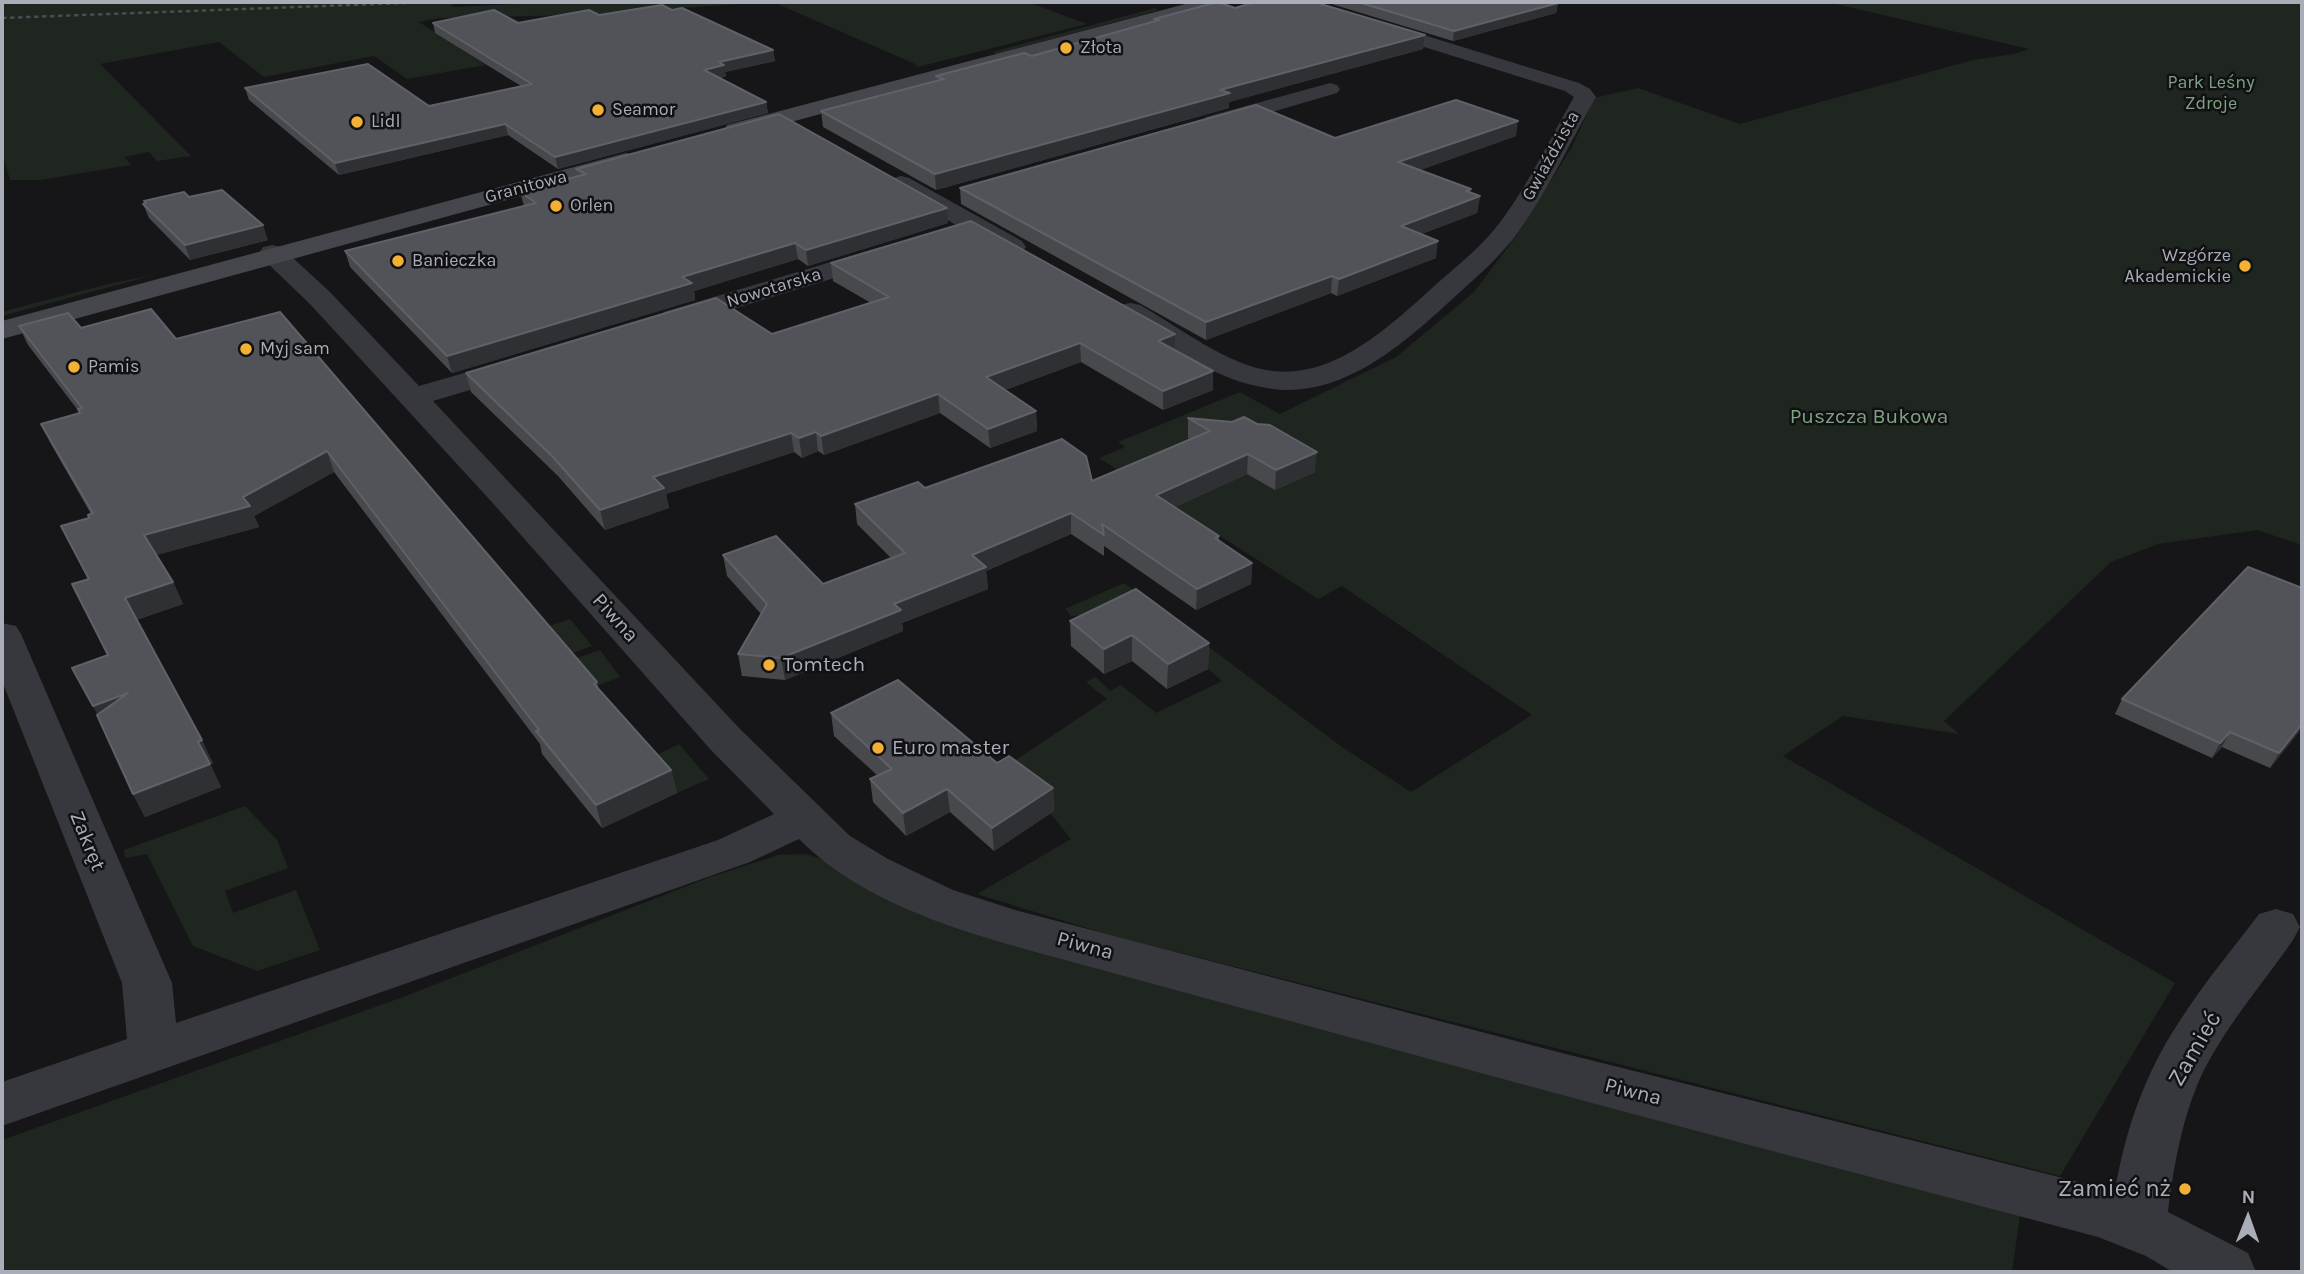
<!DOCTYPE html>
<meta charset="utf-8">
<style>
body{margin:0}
#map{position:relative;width:2304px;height:1274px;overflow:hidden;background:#161618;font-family:Karla,sans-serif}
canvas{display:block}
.frame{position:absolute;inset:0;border:4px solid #a8adb8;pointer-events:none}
.north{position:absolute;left:2213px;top:1183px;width:70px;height:70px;-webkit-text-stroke:5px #111113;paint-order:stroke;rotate:1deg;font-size:19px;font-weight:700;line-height:28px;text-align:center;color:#a8adb8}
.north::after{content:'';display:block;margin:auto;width:24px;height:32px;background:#a8adb8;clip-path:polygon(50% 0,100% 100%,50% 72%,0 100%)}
</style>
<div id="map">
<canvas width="2304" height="1274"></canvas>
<div class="frame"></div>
<div class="north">N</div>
</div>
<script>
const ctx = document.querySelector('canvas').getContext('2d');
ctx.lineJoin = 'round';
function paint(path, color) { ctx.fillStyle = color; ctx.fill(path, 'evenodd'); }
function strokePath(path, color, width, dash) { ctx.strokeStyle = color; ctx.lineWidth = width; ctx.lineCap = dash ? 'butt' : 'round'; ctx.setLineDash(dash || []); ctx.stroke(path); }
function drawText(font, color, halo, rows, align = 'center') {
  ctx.font = font + ' Karla,sans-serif'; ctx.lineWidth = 5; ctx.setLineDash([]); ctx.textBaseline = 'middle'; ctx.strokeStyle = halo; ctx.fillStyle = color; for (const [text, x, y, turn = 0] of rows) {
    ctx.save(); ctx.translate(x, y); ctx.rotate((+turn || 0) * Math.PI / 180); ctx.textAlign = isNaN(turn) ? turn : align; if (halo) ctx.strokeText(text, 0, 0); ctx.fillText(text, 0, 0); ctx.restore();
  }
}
paint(new Path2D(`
 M2 2H456L451 7 566 2H770L579 15 439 18 419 22 486 65 407 79 374 56 264 77 219 42 100 64 191 156 157 161 149 152 125 157 131 165 40 180H10L2 152Z
 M773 2H1028L1087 24 918 67 915 64Z
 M1827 2H2302V545L2257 530 2158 544 2111 562 1944 721 1959 734 1843 716 1783 756 2175 983 2060 1176 1106 934 977 894 1071 839 1010 764 1107 699 1086 682 1096 677 1110 691 1121 685 1156 713 1222 681 1208 669 1086 615 1071 616 1065 609 1124 583 1342 747 1411 792 1532 715 1342 586 1318 599 1099 458 1125 447 1118 442 1240 392 1280 414 1396 357 1474 292 1517 235 1572 147 1594 98 1638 88 1740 124 1973 60 2014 54 2029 49Z
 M1155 8 1158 10 1156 11 997 54 992 52Z
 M154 275 2 316V312L16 308 108 284Z
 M570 619 592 646 562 657 539 630Z
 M600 650 620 677 589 689 566 662Z
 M679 744 709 779 677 793 646 760Z
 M245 806 277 840 288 868 225 891 233 913 296 890 320 950 257 971 193 946 147 854 125 858 124 850Z
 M805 854 2020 1215 2012 1272H2V1140L403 997 705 879 778 855Z`), '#1e261f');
paint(new Path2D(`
 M1290 2H1317L1579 83 1590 89 1596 97C1570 142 1549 189 1519 231 1502 255 1482 272 1460 292 1410 338 1347 398 1273 389 1216 382 1168 345 1120 317L1116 311 1120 305 1130 303 1140 305C1179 327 1228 366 1273 371 1338 379 1396 320 1441 280 1463 261 1484 244 1501 221 1530 182 1550 138 1574 97L1565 91 1293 6Z
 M1330 83 1337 85 1340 89 1337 93 1214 129 1206 127 1203 122 1206 117Z
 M901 176 909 178 1022 241 1026 247 1022 253 1013 255 1004 253 893 188 889 183 893 178Z
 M272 245 281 247 330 292 419 386 520 357 531 360 535 366 531 372 433 401 740 729 850 836 888 859 953 890 1015 910 1558 1052 2115 1191C2125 1131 2145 1073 2179 1022 2203 984 2232 950 2259 914L2276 909 2293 914 2300 927 2293 940C2264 982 2229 1022 2205 1068 2183 1112 2174 1164 2168 1212L2248 1253 2256 1272H2173L2146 1256 2098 1237C1829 1166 1559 1095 1290 1021 1223 1003 1157 985 1091 967 993 940 872 913 799 839L750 862 2 1126V1082L127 1039 122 983 2 681V623L16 626 21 634 172 983 176 1023 718 840 774 814 710 749 490 500 310 304 263 259 259 253 263 247Z
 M881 247 890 249 894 255 890 261 684 324 674 326 664 324 660 318 664 312Z`), '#37383d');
paint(new Path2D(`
 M1193 2H1222L1219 6 743 135H727L724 130 727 125Z
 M626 153 634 155 638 160 634 165 2 339V321Z`), '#45474d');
strokePath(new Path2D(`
 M2 18 431 2`), '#4a4c52', 2.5, [4.5, 3.5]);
paint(new Path2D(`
 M1325 2H1555L1558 3 1556 13 1453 41Z
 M1235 8 1425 35 1423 49 1229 102V108L936 190 823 127 821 111 937 81 936 76 1032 56 1154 22V19Z
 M672 10 773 50 775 61 725 72 726 76 720 78 766 102 768 113 558 169 508 135 339 175 249 100 245 88 429 106 521 86 435 33 433 23H518L599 15Z
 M1516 136 1420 170 1471 189 1470 193 1480 196 1477 213 1421 234 1436 258 1337 296 1331 293 1206 340 961 204 960 188 1335 138Z
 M576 169 948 223 808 266 798 259 694 291 695 300 452 373 350 267 345 251 524 206 520 192 578 176Z
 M189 197 268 240 190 260 149 218 143 204H145L144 201Z
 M831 263 1175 350 1213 390 1163 410 1081 362 1005 390 1036 411 1037 431 990 448 940 413 824 455 818 451 802 458 794 452 666 494 669 508 605 530 558 476 471 392 466 373 772 334 871 303 833 281Z
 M280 312 597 682 599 689 671 770 677 793 602 828 542 754 540 744 334 472 254 516 259 527 156 555 173 582 183 604 136 620 213 763 210 764 221 787 145 817 133 794 98 715 72 668 108 655 88 579 61 526 89 518 91 514 51 444 41 424 80 413 28 345 19 326 81 328 176 339Z
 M1188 418 1315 472 1275 490 1247 474 1175 507 1219 536V541L1252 563 1251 584 1196 610 1104 546V556L1071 534 986 571 988 589 902 623 903 631 785 680 742 676 738 654 761 614 727 576 723 555 823 584 891 558 857 524 855 504 925 488 1092 481 1191 440 1188 438Z
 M1070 621 1209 643 1208 669 1167 689 1132 661 1104 674 1071 646Z
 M2122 699 2302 728 2270 768 2222 747 2212 758 2115 714Z
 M831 713 997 763 1053 788 1054 811 994 851 950 812 906 836 873 802 870 779 877 775 834 736Z`), '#47494d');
paint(new Path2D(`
 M1558 3 1556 13 1453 41 1454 31Z
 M1425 35 1423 49 1229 102V108L936 190 935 174 1220 90Z
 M773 50 775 61 725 72 726 76 706 81 704 70 719 62Z
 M766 102 768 113 558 169 555 157Z
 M1518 121 1516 136 1397 178 1398 162Z
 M505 124 508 135 339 175 335 163Z
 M1471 189 1469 200 1480 196 1477 213 1399 243 1401 226Z
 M947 208 948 223 808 266 806 250Z
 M263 225 268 240 190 260 185 245Z
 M1438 241 1436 258 1337 296 1339 279Z
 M795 243 798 259 694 291 695 300 452 373 447 356 682 277Z
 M1332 276 1331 293 1206 340V322Z
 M1175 334V352L1158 341Z
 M1080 343 1081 362 988 396 986 377Z
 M1213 371V390L1163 410V391Z
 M938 394 940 413 824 455 821 436Z
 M1036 411 1037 431 990 448 988 429Z
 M816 432 818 451 802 458 799 438Z
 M791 433 794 452 666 494 669 508 605 530 600 510 653 477Z
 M327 451 334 472 254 516 259 527 153 556 144 535 243 497Z
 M1317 452 1315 472 1275 490 1276 470Z
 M1248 454 1247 474 1156 516V495Z
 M1071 513V534L986 571 988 589 902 623 903 631 785 680 781 658 894 604 972 555Z
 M1252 563 1251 584 1196 610 1197 589Z
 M173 582 183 604 135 620 125 598Z
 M1132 635V661L1104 674V649Z
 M1209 643 1208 669 1167 689 1168 664Z
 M128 693 105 728 93 706Z
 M2302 724V728L2270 768 2279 753Z
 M2230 732 2222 747 2212 758 2220 743Z
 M202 740 213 763 210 764 221 787 145 817 133 794 198 742Z
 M671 770 677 793 602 828 596 805Z
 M1053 788 1054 811 994 851 992 828Z
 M947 789 950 812 906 836 903 813Z`), '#2f3033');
const building = new Path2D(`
 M1218 2 1235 8 1255 2H1314L1425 35 1220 90 1230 93 935 174 821 111 944 79 936 76 1024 53 1032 56 1159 20 1154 19Z
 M1358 2H1555L1558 3 1454 31Z
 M662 5 672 10 682 8 773 50 719 62 724 65 704 70 766 102 555 157 505 124 335 163 245 88 368 64 429 106 532 84 433 23 494 10 518 23 589 10 599 15Z
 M1456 100 1518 121 1398 162 1471 189 1466 191 1480 196 1401 226 1438 241 1339 279 1332 276 1206 322 960 188 1256 105 1335 138Z
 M779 114 947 208 806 250 795 243 682 277 692 283 447 356 345 251 536 203 520 192 586 174 576 169Z
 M222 190 263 225 185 245 143 204 146 203 144 201 184 192 189 197Z
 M971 221 1175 334 1158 341 1213 371 1163 391 1080 343 986 377 1036 411 988 429 938 394 821 436 816 432 799 438 791 433 653 477 664 488 600 510 552 456 466 373 716 298 772 334 889 297 831 263Z
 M151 309 176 339 280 312 597 682 594 684 671 770 596 805 536 731 539 730 327 451 243 497 250 506 144 535 173 582 125 598 202 740 198 742 210 764 133 794 97 715 128 693 93 706 72 668 108 655 72 584 89 579 61 526 89 518 88 515 93 513 41 424 80 413 78 409 82 408 19 326 68 313 81 328Z
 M1244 417 1257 424 1270 425 1317 452 1276 470 1248 454 1156 495 1219 536 1215 538 1252 563 1197 589 1102 524 1104 535 1071 513 972 555 986 567 894 604 901 610 781 658 738 654 767 604 723 555 776 536 823 584 905 553 855 504 918 482 925 488 1062 439 1086 456 1092 481 1210 431 1188 418 1232 422Z
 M2248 567 2302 588V724L2279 753 2230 732 2220 743 2122 699Z
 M1136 589 1209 643 1168 664 1132 635 1104 649 1070 621Z
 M898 680 997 763 1009 756 1053 788 992 828 947 789 903 813 870 779 892 769 831 713Z`);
paint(building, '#525359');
strokePath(building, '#5f6168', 2);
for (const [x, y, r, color] of [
 [1066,48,7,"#f2b134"],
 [598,110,7,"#f2b134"],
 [357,122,7,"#f2b134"],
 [556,206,7,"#f2b134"],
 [398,261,7,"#f2b134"],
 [2245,266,7,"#f2b134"],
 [246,349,7,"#f2b134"],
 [74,367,7,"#f2b134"],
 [769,665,7,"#f2b134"],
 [878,748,7,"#f2b134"],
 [2185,1189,7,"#f2b134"]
]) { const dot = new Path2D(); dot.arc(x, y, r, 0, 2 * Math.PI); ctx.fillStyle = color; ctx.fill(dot); strokePath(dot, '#111113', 2.5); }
drawText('18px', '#a8adb8', '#111113', [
 ["Złota",1080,48],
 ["Seamor",612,110],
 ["Lidl",371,122],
 ["Orlen",570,206],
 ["Wzgórze",2231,256,"right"],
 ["Akademickie",2231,277,"right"],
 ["Banieczka",412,261],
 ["Myj sam",260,349],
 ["Pamis",88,367]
], 'left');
drawText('18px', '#7fa381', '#111113', [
 ["Park Leśny",2211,83],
 ["Zdroje",2211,104]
]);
drawText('18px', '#a8adb8', '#111113', [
 ["Gwiaździsta",1551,156,-61],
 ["Granitowa",526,187,-15],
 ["Nowotarska",774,288,-17]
]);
drawText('21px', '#7fa381', '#111113', [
 ["Puszcza Bukowa",1869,417]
]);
drawText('21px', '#a8adb8', '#111113', [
 ["Piwna",615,618,48],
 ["Zakręt",87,841,68],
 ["Piwna",1085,946,15],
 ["Piwna",1633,1092,14]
]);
drawText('21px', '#a8adb8', '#111113', [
 ["Tomtech",783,665],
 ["Euro master",892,748]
], 'left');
drawText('24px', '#a8adb8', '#111113', [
 ["Zamieć",2195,1049,-60]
]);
drawText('24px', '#a8adb8', '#111113', [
 ["Zamieć nż",2171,1189]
], 'right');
</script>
